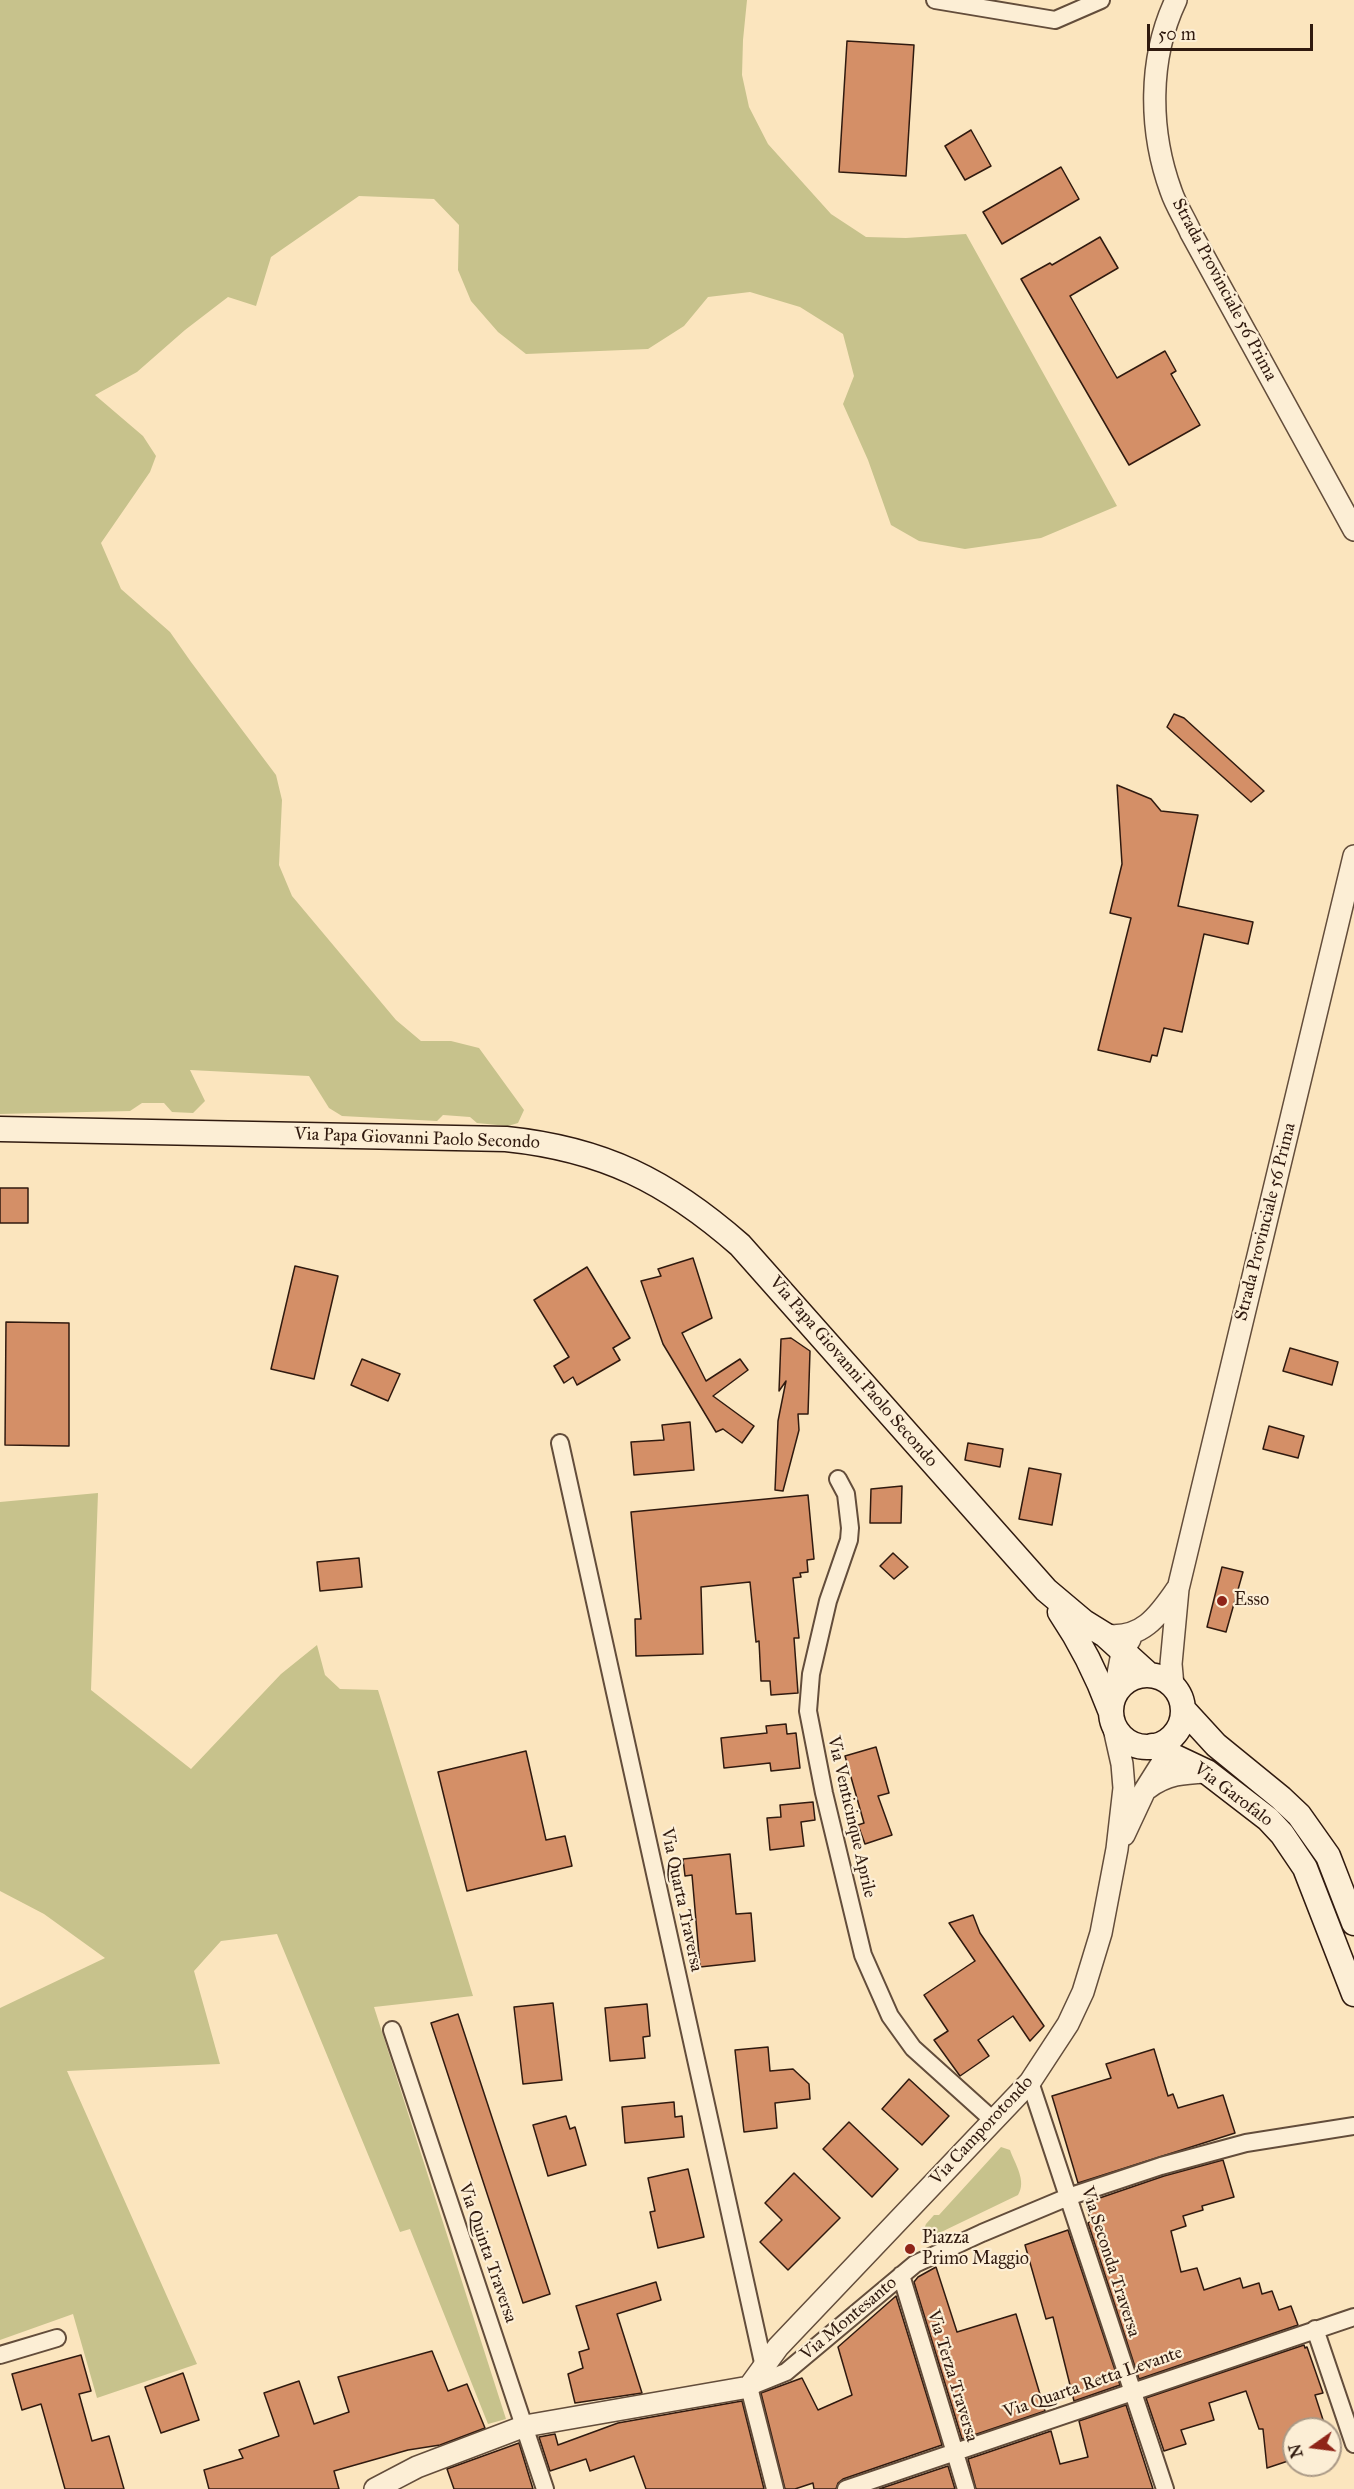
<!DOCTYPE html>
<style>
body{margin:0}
#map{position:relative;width:1354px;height:2489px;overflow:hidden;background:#fbe5be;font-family:"IM FELL Great Primer",serif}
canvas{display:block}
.north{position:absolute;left:1282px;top:2417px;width:60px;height:60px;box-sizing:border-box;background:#fceed5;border:2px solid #aa9986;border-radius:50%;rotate:256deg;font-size:16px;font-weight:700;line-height:24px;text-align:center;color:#301a0f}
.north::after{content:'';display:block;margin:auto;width:21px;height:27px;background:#8f2418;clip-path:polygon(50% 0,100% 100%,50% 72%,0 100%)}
.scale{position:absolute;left:1147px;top:24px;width:166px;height:27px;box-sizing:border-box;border:3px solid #301a0f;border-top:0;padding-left:8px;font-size:18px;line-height:21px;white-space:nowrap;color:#301a0f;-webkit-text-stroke:4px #fceed5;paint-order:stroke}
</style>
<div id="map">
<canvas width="1354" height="2489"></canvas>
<div class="north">N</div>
<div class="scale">50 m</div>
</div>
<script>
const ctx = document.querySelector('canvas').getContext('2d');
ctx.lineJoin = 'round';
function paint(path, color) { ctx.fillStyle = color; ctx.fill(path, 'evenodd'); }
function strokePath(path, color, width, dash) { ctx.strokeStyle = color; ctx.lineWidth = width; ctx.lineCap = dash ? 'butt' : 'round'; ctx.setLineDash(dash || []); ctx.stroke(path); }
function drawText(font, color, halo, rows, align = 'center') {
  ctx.font = font + ' "IM FELL Great Primer",serif'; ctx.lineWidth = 4.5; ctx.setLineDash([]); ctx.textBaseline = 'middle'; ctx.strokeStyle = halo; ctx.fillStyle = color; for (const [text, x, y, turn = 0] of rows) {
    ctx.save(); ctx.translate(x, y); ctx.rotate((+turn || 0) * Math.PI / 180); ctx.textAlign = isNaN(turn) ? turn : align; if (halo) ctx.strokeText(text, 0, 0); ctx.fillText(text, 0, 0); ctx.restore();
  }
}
paint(new Path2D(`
 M0 0H747L743 40 742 75 749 107 768 144 831 214 866 237 906 238 966 234 1117 506 1041 538 965 549 919 541 891 525 868 460 843 404 854 376 843 334 800 307 750 292 708 297 684 326 648 349 526 354 498 332 471 301 458 270 459 225 434 199 359 196 271 257 256 306 228 297 185 330 137 372 95 395 143 436 156 456 150 472 101 543 121 589 170 632 191 662 276 775 282 800 279 865 292 896 396 1020 421 1041H451L479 1048 524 1110 518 1123 508 1126 477 1123 470 1117 443 1115 437 1121 342 1116 329 1108 309 1076 190 1070 205 1101 193 1113 172 1112 164 1103H142L130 1111 0 1114Z
 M98 1493 91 1690 191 1769 281 1674 317 1645 325 1675 340 1689 378 1690 473 1996 374 2007 506 2419 488 2424 410 2229 400 2232 277 1934 221 1941 194 1971 220 2064 67 2071 197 2364 97 2398 73 2314 0 2340V2008L105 1958 44 1914 0 1891V1502Z
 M1001 2147 1010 2150C1015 2164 1027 2181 1018 2195L935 2235 927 2234 924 2229 926 2224 934 2215H939Z`), '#c7c28c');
const building = new Path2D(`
 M847 41 914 45 906 176 839 172Z
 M971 130 991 166 965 180 945 146Z
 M1061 167 1079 199 1002 244 983 212Z
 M1100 237 1118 268 1070 296 1117 378 1165 351 1176 371 1171 374 1200 425 1129 465 1021 279 1050 263 1052 265Z
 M1174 714 1184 718 1264 791 1251 802 1167 727Z
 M1117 785 1151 799 1161 811 1198 815 1178 906 1253 922 1248 944 1204 934 1182 1032 1164 1028 1157 1056 1152 1055 1150 1062 1098 1050 1131 918 1110 913 1122 864Z
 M0 1188H28V1223H0Z
 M693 1258 712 1318 682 1333 706 1381 740 1359 748 1370 713 1396 754 1426 742 1443 723 1429 716 1432 663 1344 641 1281 661 1276 658 1269Z
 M295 1266 338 1276 314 1379 271 1369Z
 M587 1267 630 1338 613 1348 620 1360 577 1385 573 1377 564 1383 554 1366 569 1357 534 1300Z
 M6 1322 69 1323V1446L5 1445Z
 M791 1338 810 1351 808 1414H798L799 1430 783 1491 775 1490 778 1421 786 1381 779 1391 781 1339Z
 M1290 1348 1338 1362 1332 1385 1283 1371Z
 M362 1359 400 1374 388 1401 351 1385Z
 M690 1422 694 1470 634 1475 631 1442 664 1440 662 1425Z
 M1269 1426 1304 1436 1298 1458 1263 1449Z
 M968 1443 1003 1449 1000 1467 965 1460Z
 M1029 1468 1061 1474 1052 1525 1019 1519Z
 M902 1486 901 1523H870L871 1489Z
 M808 1495 814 1559 807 1560 808 1572 800 1573 801 1577 793 1578 799 1638H794L798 1693 771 1695 770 1681H761L759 1641 756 1642 750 1582 701 1587 703 1654 636 1656 635 1619H641L631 1512Z
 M893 1553 908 1567 894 1579 880 1566Z
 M359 1558 362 1587 320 1591 317 1562Z
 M1222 1567 1243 1572 1226 1632 1207 1627Z
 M786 1724 787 1734 796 1733 800 1768 771 1771 770 1763 724 1768 721 1738 767 1733 766 1726Z
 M876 1747 889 1793 878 1796 892 1835 865 1844 858 1825 864 1823 845 1756Z
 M526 1751 546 1840 565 1836 572 1866 467 1891 438 1772Z
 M813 1802 815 1820 801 1822 804 1846 770 1850 767 1818 781 1817 780 1805Z
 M730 1854 736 1914 751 1913 755 1961 700 1967 692 1875 685 1876 683 1859Z
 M973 1915 980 1933 1044 2026 1030 2041 1013 2016 978 2040 989 2056 960 2076 934 2040 948 2031 924 1995 975 1961 949 1923Z
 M553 2003 562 2080 523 2084 514 2007Z
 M647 2004 650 2036 643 2037 645 2058 610 2061 605 2008Z
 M458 2014 550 2294 523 2303 431 2023Z
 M768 2047 770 2071 793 2069 809 2084 810 2099 775 2103 777 2128 744 2132 735 2050Z
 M1154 2049 1168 2096 1173 2094 1178 2108 1223 2095 1235 2133 1078 2183 1052 2096 1111 2078 1106 2064Z
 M909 2079 949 2116 922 2145 882 2109Z
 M674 2102 675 2117 682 2116 684 2137 625 2143 622 2107Z
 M566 2116 570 2129 575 2127 586 2165 548 2176 533 2125Z
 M849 2122 898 2169 872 2197 823 2149Z
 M1223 2160 1234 2197 1202 2206 1203 2210 1183 2216 1186 2226 1171 2231 1181 2272 1197 2268 1204 2290 1240 2278 1243 2288 1259 2283 1262 2294 1272 2291 1279 2310 1291 2306 1298 2325 1139 2379 1088 2223 1091 2221 1085 2203 1164 2176Z
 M688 2169 704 2237 658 2248 650 2212 655 2211 648 2178Z
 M794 2173 840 2218 788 2270 760 2242 782 2220 765 2203Z
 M1068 2230 1120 2385 1074 2401 1053 2317 1046 2319 1025 2245Z
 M936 2267 957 2332 1016 2314 1045 2411 962 2439 914 2282 918 2277Z
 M656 2282 661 2300 617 2314 642 2393 575 2403 568 2374 583 2368 579 2352 589 2349 576 2306Z
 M896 2296 942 2445 843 2479 838 2483 836 2489H814L813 2483 795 2489H785L761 2393 802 2378 818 2410 852 2395 838 2347Z
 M1304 2345 1305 2348 1307 2347 1323 2393 1315 2395 1326 2429H1294V2459L1267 2468 1263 2429H1259L1246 2391 1209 2403 1214 2420 1181 2430 1186 2444 1164 2451 1146 2398Z
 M432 2351 448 2391 467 2384 485 2428 440 2445 408 2450 334 2471 339 2489H209L204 2470 243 2458 239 2450 279 2436 264 2393 299 2381 314 2424 349 2412 338 2377Z
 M81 2355 91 2391 79 2394 92 2441 109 2436 124 2489H65L41 2404 22 2410 12 2374Z
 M183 2373 199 2420 161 2433 145 2387Z
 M742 2401 764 2489H646L634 2456 590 2471 586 2459 550 2471 539 2437 555 2434 558 2445 618 2423Z
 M1126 2405 1153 2489H976L968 2459 1051 2431 1060 2464 1088 2457 1079 2421Z
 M519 2443 533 2489H454L447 2469Z
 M948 2466 955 2489H879Z`);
paint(building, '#d48f67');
strokePath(building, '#301a0f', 1.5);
const minor = new Path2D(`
 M935 0 1055 20 1101 0
 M560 1443 764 2367 768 2379
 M838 1479 846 1494 850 1528 849 1540 828 1601 811 1674 808 1711 824 1793 863 1955 890 2016 913 2048 994 2121
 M392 2030 545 2489
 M1030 2082 1165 2489
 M901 2275 966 2489
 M1315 2329 1354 2444
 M0 2355 57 2338
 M775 2489 749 2387 786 2372 915 2264 982 2233 1068 2197 1161 2166 1246 2143 1354 2126
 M846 2489 1354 2317`);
const tertiary = new Path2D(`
 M1176 0C1148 59 1149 131 1171 191 1176 206 1185 219 1191 233L1354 530
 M1105 1635C1141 1640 1158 1617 1177 1589
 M1173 1686 1171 1664 1178 1589 1354 856
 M1114 1695 1122 1653 1130 1639
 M1148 1788C1167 1774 1183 1773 1207 1772
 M1124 1835 1145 1790 1162 1763 1172 1737
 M375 2489 417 2467 525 2426 749 2387 778 2347 1030 2082 1068 2024 1083 1992 1101 1933 1117 1849 1124 1788 1122 1764 1113 1724`);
const secondary = new Path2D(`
 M0 1129 506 1139C603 1149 667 1181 740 1245L1046 1590 1084 1622 1105 1635 1148 1674
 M1060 1612C1081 1643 1097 1675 1110 1710
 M1111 1711a36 36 0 1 1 72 0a36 36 0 1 1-72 0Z
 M1183 1709 1216 1745 1281 1798 1299 1815 1328 1856 1354 1923
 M1152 1746 1207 1772 1268 1819 1282 1834 1305 1868 1354 1994`);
strokePath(minor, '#634d3b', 20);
strokePath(tertiary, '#634d3b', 24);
strokePath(secondary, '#301a0f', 27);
strokePath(minor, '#fceed5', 16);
strokePath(tertiary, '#fceed5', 21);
strokePath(secondary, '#fceed5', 24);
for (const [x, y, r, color] of [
 [1222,1601,6,"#8f2418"],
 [910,2249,6,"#8f2418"]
]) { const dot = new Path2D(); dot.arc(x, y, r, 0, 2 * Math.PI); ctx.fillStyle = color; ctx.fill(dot); strokePath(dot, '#fceed5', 2); }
drawText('18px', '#301a0f', '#fceed5', [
 ["Strada Provinciale 56 Prima",1224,290,62],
 ["Via Papa Giovanni Paolo Secondo",417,1139,2],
 ["Strada Provinciale 56 Prima",1266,1222,-76],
 ["Via Papa Giovanni Paolo Secondo",853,1372,49],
 ["Via Garofalo",1233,1795,37],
 ["Via Venticinque Aprile",851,1817,77],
 ["Via Quarta Traversa",681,1900,78],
 ["Via Camporotondo",982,2131,-47],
 ["Via Quinta Traversa",487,2253,71],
 ["Via Seconda Traversa",1110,2262,72],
 ["Via Montesanto",849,2319,-40],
 ["Via Terza Traversa",952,2376,73],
 ["Via Quarta Retta Levante",1093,2383,-19]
]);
drawText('18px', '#301a0f', '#fceed5', [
 ["Esso",1234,1601],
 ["Piazza",922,2239],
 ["Primo Maggio",922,2260]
], 'left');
</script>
